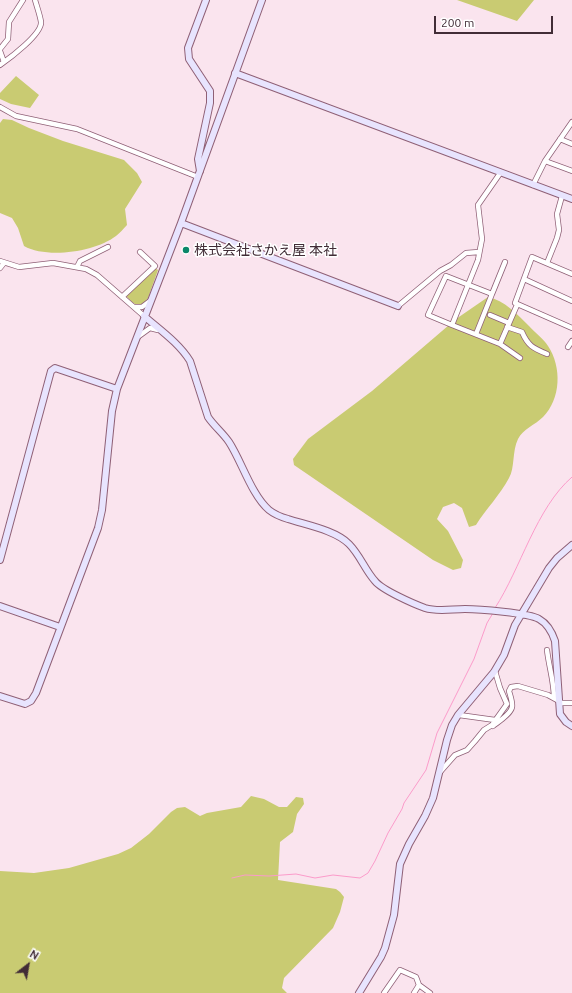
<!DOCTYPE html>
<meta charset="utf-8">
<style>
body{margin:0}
#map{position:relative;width:572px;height:993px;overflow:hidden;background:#fae4ee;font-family:Ubuntu,sans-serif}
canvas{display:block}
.north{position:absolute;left:8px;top:945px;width:40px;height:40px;-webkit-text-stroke:3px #fff;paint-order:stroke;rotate:31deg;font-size:11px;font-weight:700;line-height:16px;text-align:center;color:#412c36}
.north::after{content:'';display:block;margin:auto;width:14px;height:18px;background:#412c36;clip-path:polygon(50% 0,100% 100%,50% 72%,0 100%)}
.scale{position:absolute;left:434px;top:16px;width:119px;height:18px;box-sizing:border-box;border:2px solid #412c36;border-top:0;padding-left:5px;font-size:12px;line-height:14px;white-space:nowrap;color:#412c36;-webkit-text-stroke:3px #fff;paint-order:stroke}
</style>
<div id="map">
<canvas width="572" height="993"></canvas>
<div class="north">N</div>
<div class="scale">200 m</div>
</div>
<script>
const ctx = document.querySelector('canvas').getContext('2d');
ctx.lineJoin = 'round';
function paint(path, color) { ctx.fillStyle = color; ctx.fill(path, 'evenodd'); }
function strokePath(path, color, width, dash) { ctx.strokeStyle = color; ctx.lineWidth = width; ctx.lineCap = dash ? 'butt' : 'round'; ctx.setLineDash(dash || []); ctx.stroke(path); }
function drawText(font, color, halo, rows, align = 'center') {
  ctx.font = font + ' Ubuntu,"Noto Sans JP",sans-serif'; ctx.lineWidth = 3; ctx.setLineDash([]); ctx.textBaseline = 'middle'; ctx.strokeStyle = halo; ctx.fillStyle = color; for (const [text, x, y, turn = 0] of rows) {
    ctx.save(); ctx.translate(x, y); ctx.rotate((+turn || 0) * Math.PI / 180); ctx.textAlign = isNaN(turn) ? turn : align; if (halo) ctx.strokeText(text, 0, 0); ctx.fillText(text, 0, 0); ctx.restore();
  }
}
paint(new Path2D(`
 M457 0H534L517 21Z
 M16 76 39 95 30 108 11 104 0 99V93Z
 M3 119 12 120 29 128 63 141 124 160 137 173 142 182 125 209 127 225C123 229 120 233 116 236 95 252 47 259 24 246L18 228 12 218 0 213V123Z
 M155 268 158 270 148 298C140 311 134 304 126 296Z
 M488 297C504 300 518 315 529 326 535 333 544 339 548 346 562 367 561 399 543 417 535 425 523 429 518 439 512 451 515 468 509 478 500 495 486 509 476 525L469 527 462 508 454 503 443 507 437 519 448 531 463 560 461 568 453 570 433 560 294 465 293 459 308 439 372 391 456 319Z
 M251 796 264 799 279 807H287L296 797 303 798 304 804 297 814 293 832 280 842 278 880 336 889 340 892 344 897 340 912 333 928 284 978 282 988 287 993H0V871L34 873 69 868 118 854 131 848 149 834 171 812 177 808 185 807 200 816 207 813 241 807Z`), '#c9cb72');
strokePath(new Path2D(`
 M495 608C521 568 536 508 572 477
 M232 878 245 875 269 876 296 874 315 878 333 875 360 878 368 873 375 861 388 833 402 809 404 803 426 770 437 733 474 659 487 623 493 613`), '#fb9bca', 1);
const street = new Path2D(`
 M0 49 8 39 9 22 23 0
 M0 51 4 62
 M0 65C10 58 42 34 41 22 40 15 37 7 35 0
 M0 107 16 116 77 129 198 177
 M560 139 572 144
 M545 161 572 171
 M501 172 478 205 482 239 478 260 452 325 500 344 517 305
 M533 185 545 161 572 122
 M0 261 19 267 53 263 86 269 97 275 144 316
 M547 263 557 238 559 230 557 214 562 196
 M77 267 80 261 108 247
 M0 268 4 263
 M572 274 532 257 515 303 572 328
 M524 279 572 301
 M492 294 505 262
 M122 297 155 266 140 252
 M398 306 440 271 451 265 466 253 479 252
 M134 307H142L150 301
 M490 315 509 323
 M452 325 428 315 446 276 492 294 476 334
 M507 327 522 332C528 346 533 348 547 354
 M139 336 150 328 158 330
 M500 344 520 358
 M568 347 572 341
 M547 650C549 667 554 682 554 698
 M559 703H572
 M459 715 495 720
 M493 726C498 722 511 714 512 707 513 703 510 695 509 691L511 687 518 686 548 695 559 701
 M440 772 455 755 467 750 475 741 484 730 492 725 507 704 500 688 495 671
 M384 993 400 970 416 977 419 985 430 993
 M414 993 419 985`);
const secondary = new Path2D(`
 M235 73 572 199
 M200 171 198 159 210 103V91L189 59 188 48 206 0
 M181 223 398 306
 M144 316C160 330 179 343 190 361L208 417C214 426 223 433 229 442 241 460 252 496 269 510 274 514 281 517 288 519 306 525 335 530 349 544 360 555 365 570 375 581 382 590 414 604 425 608 437 612 452 609 465 609 478 609 529 613 539 619 548 624 552 632 555 641L560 714 566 722 572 726
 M0 560 51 371 55 368 117 389
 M0 606 60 627
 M0 696 25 704 31 701 36 693 98 528 102 510 112 411 117 389 181 223 262 0
 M359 993 381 957 385 948 394 915 400 864 409 844 425 816 433 798 447 740 452 725 458 715 494 672 504 655 515 625 549 568 557 558 572 545`);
strokePath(street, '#8f6076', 6);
strokePath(secondary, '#8f6076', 8);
strokePath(street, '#fff', 4.5);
strokePath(secondary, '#e8e4fe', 6);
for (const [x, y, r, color] of [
 [186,250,4,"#0a8769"]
]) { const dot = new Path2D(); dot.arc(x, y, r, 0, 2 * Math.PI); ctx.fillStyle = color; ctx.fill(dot); strokePath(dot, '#fff', 1.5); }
drawText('14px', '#412c36', '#fff', [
 ["株式会社さかえ屋 本社",194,250]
], 'left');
</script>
